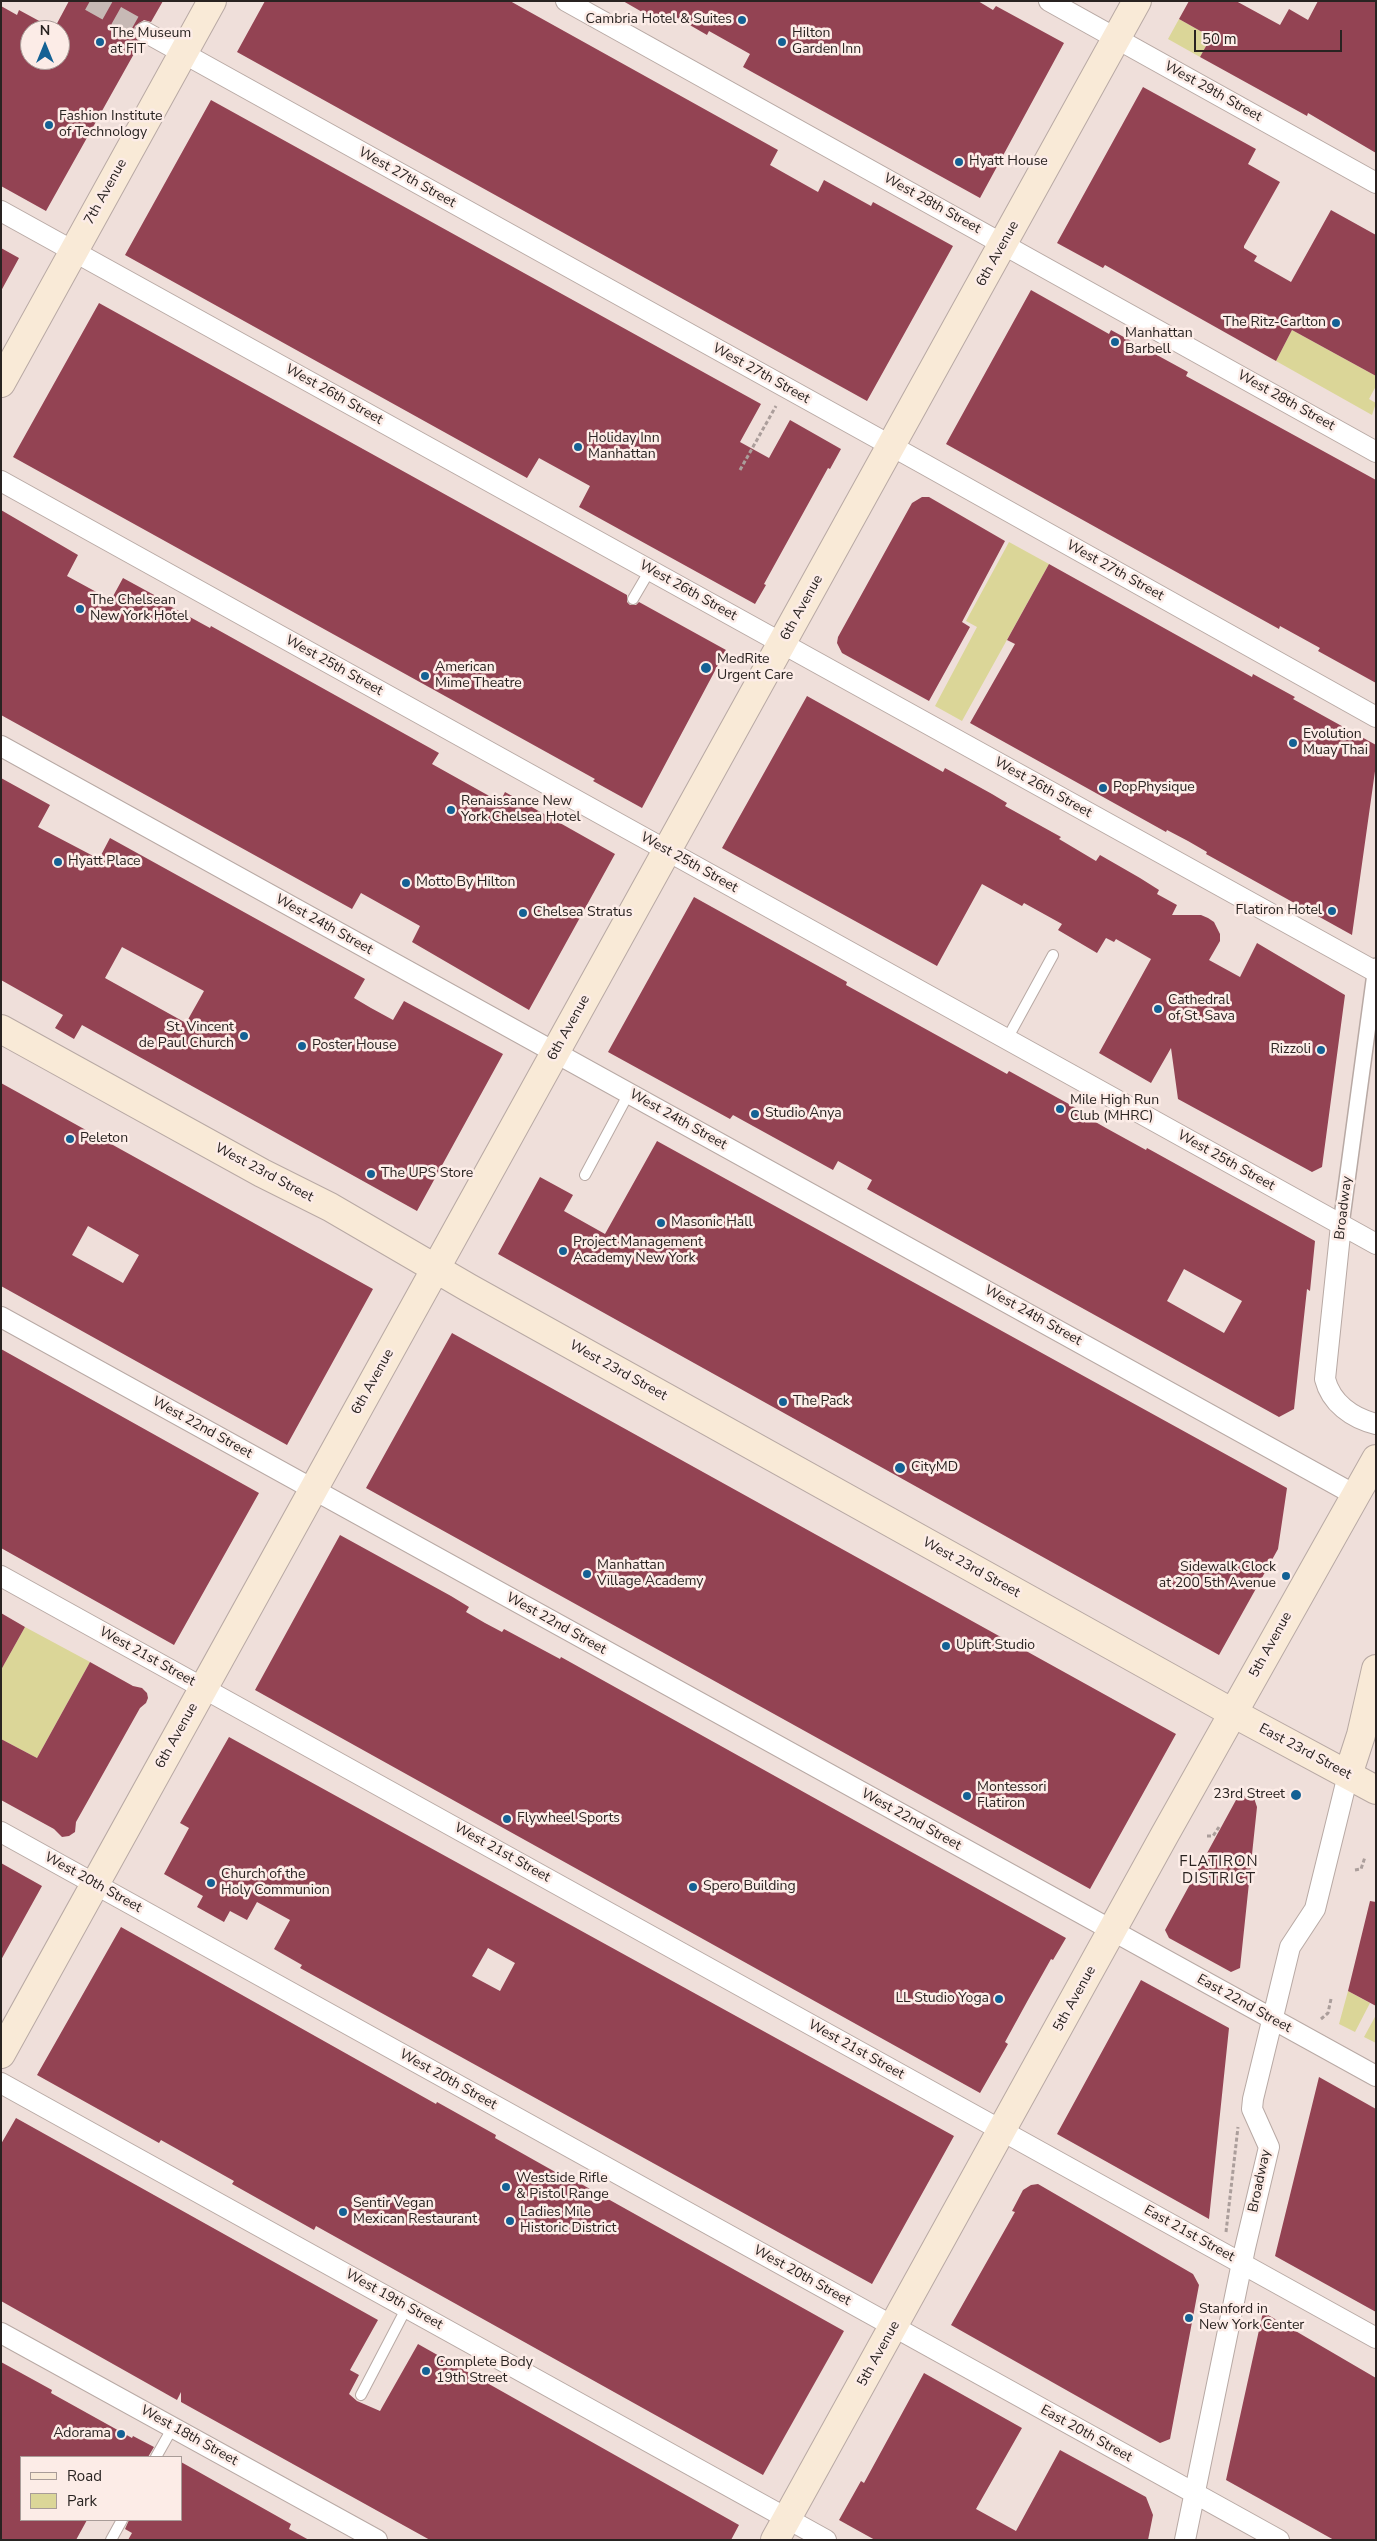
<!DOCTYPE html>
<style>
body{margin:0}
#map{position:relative;width:1377px;height:2541px;overflow:hidden;background:#efdfda;font-family:"Nunito Sans",sans-serif}
canvas{display:block}
.frame{position:absolute;inset:0;border:2px solid #292321;pointer-events:none}
.legend{position:absolute;left:20px;top:2456px;width:162px;height:65px;box-sizing:border-box;background:#fcece7;border:1px solid #a89c98;margin:0;padding:6px 9px;list-style:none;font-size:15px;color:#292321}
.legend li{display:flex;align-items:center;gap:10px;height:25px}
.legend b{width:25px;border:1px solid #a89c98}
.north{position:absolute;left:20px;top:20px;width:50px;height:50px;box-sizing:border-box;background:#fcece7;border:1px solid #a89c98;border-radius:50%;rotate:0deg;font-size:14px;font-weight:700;line-height:20px;text-align:center;color:#292321}
.north::after{content:'';display:block;margin:auto;width:18px;height:22px;background:#146194;clip-path:polygon(50% 0,100% 100%,50% 72%,0 100%)}
.scale{position:absolute;left:1194px;top:30px;width:148px;height:22px;box-sizing:border-box;border:2px solid #292321;border-top:0;padding-left:6px;font-size:15px;line-height:18px;white-space:nowrap;color:#292321;-webkit-text-stroke:4px #fcece7;paint-order:stroke}
</style>
<div id="map">
<canvas width="1377" height="2541"></canvas>
<div class="frame"></div>
<ul class="legend">
<li><b style="height:6px;background:#f9ead7"></b>Road</li>
<li><b style="height:14px;background:#dbd698"></b>Park</li>
</ul>
<div class="north">N</div>
<div class="scale">50 m</div>
</div>
<script>
const ctx = document.querySelector('canvas').getContext('2d');
ctx.lineJoin = 'round';
function paint(path, color) { ctx.fillStyle = color; ctx.fill(path, 'evenodd'); }
function strokePath(path, color, width, dash) { ctx.strokeStyle = color; ctx.lineWidth = width; ctx.lineCap = dash ? 'butt' : 'round'; ctx.setLineDash(dash || []); ctx.stroke(path); }
function drawText(font, color, halo, rows, align = 'center') {
  ctx.font = font + ' "Nunito Sans",sans-serif'; ctx.lineWidth = 5; ctx.setLineDash([]); ctx.textBaseline = 'middle'; ctx.strokeStyle = halo; ctx.fillStyle = color; for (const [text, x, y, turn = 0] of rows) {
    ctx.save(); ctx.translate(x, y); ctx.rotate((+turn || 0) * Math.PI / 180); ctx.textAlign = isNaN(turn) ? turn : align; if (halo) ctx.strokeText(text, 0, 0); ctx.fillText(text, 0, 0); ctx.restore();
  }
}
paint(new Path2D(`
 M1179 19 1211 37 1200 57 1168 39Z
 M1292 330 1376 376V386L1369 399 1376 403 1372 415 1276 361Z
 M1009 542 1049 564 962 721 935 706 977 627 966 621Z
 M25 1627 90 1662 37 1758 1 1739V1670Z
 M1348 1991 1370 2003 1355 2032 1339 2024Z
 M1376 2015V2043L1364 2037Z`), '#dbd698');
paint(new Path2D(`
 M69 1H163L151 22 144 20 135 26 133 33 140 43 46 211 1 186V6L17 15 19 10 54 29ZM30 30H60V60H30Z
 M265 1H510L778 150 770 165 818 192 824 180 871 206 873 202 953 246 867 401 237 52Z
 M623 1H978L993 10 996 6 1064 43 980 198 743 67 750 54 709 31 707 35 669 13 663 24Z
 M1189 1H1236L1280 25 1289 9 1308 20 1318 1H1376V153L1308 113 1307 116 1200 57 1211 37 1179 19Z
 M1143 87 1256 149 1248 164 1280 182 1244 246V248L1257 256 1254 261 1291 282 1331 210 1376 235V376L1292 330 1276 361 1105 265 1103 268 1057 243Z
 M211 100 761 404 740 442 769 458 790 420 841 449 830 469 828 468 764 584 766 585 755 604 579 507 590 486 539 458 527 478 125 255Z
 M1 248 19 258 1 291Z
 M1031 290 1109 334 1111 330 1188 372 1186 376 1376 480V683L1318 651 1320 648 1280 626 1279 629 946 444Z
 M99 303 627 595V602L630 605H636L639 602 726 650 642 808 593 781 595 779 13 457Z
 M922 497H929L1005 541 962 622 970 627 929 701 842 653 837 643 838 637 912 503Z
 M1 510 78 555 67 576 111 600 123 578 167 602 166 604 210 628 211 626 439 753 432 764 500 802 505 792 615 854 529 1010 412 942 420 926 361 893 352 909 1 715Z
 M1049 564 1252 677 1253 674 1295 697 1293 699 1376 745V764L1352 935 1206 854 1207 852 1188 841 1167 830 1166 832 970 723 1015 644 1007 640Z
 M807 696 943 772 945 768 992 794 1007 803 1005 806 1061 837 1059 839 1096 861 1100 855 1140 878 1159 890 1157 894 1177 905 1172 915H1201L1208 918 1214 922 1220 934V941L1209 960 1240 977 1257 943 1345 995 1322 1167 1312 1172 1178 1099 1171 1048 1151 1083 1099 1053 1151 959 1116 939 1114 942 1106 938 1097 953 1058 930 1062 924 1024 903 1022 906 982 884 937 966 722 848Z
 M1 778 50 805 38 827 99 859 110 838 365 979 354 998 371 1008 393 1020 404 1001 503 1054 417 1211 82 1025 74 1039 55 1028 63 1015 1 980ZM122 947 204 991 186 1023 105 978Z
 M694 897 847 982 846 985 1007 1074 1009 1071 1087 1114 1085 1116 1106 1128 1146 1150 1147 1148 1315 1241 1310 1291 1307 1289 1294 1409 1279 1417 867 1189 872 1180 838 1161 833 1170 733 1115 730 1119 608 1052ZM1184 1269 1242 1301 1224 1333 1167 1301Z
 M1 1083 373 1289 287 1445 1 1286ZM88 1226 139 1255 123 1283 72 1255Z
 M657 1141 1287 1488 1278 1549 1219 1655 498 1254 540 1177 573 1195 564 1211 605 1234Z
 M452 1333 1176 1734 1090 1889 366 1488Z
 M1 1349 259 1493 174 1645 1 1548Z
 M340 1535 451 1596 469 1607 466 1612 485 1623 502 1632 504 1629 560 1659 561 1657 1066 1938 1053 1960 1051 1959 1028 2000 1005 2042 1008 2044 980 2093 255 1690Z
 M1 1613 25 1627 1 1670Z
 M90 1662 133 1686 142 1688 147 1693 148 1698 146 1703 140 1708 76 1822 75 1832 69 1836 62 1837 54 1829 1 1800V1739L37 1758Z
 M229 1737 954 2136 872 2284 300 1968 302 1965 274 1949 290 1920 257 1902 247 1920 230 1911 224 1922 197 1907 203 1896 164 1874 189 1828 180 1823ZM488 1948 515 1963 500 1991 472 1976Z
 M1243 1796 1254 1798 1257 1807 1240 1968 1231 1972 1169 1938 1165 1930 1236 1800Z
 M1 1863 42 1886 1 1960Z
 M1370 1901 1376 1902V2006L1348 1991Z
 M121 1927 436 2104 437 2102 496 2135 495 2138 573 2182 574 2180 844 2331 763 2475 316 2226 314 2230 232 2184 234 2181 161 2140 159 2143 37 2075Z
 M1141 1980 1229 2028 1209 2219 1057 2134Z
 M1319 2077 1376 2109V2312L1275 2256Z
 M16 2118 378 2320 350 2370 359 2375 349 2394 357 2401 380 2411 418 2344 739 2525 731 2540H430L181 2402V2392L177 2400 1 2301V2144Z
 M1038 2184 1193 2274 1199 2285 1170 2439 1160 2443 951 2325 1015 2212 1012 2211 1023 2190 1031 2185Z
 M1263 2312 1376 2378V2540H1334L1226 2480Z
 M1 2362 52 2390 51 2393 132 2438 133 2436 154 2447 148 2457H21V2520H87L76 2540H1Z
 M924 2373 1022 2428 976 2509 1016 2531 1060 2450 1146 2497 1153 2515 1148 2540H875L839 2520 861 2481 864 2483Z
 M181 2462 291 2524 289 2529 309 2540H128L132 2533 125 2529 129 2520H181Z`), '#934353');
strokePath(new Path2D(`
 M90 1 145 32`), '#c7b9b5', 20, [20, 10]);
const service = new Path2D(`
 M633 599 650 570
 M1007 1039 1053 955
 M585 1175 629 1093
 M361 2395 407 2307
 M156 2457 173 2427
 M111 2540 122 2520`);
const pedestrian = new Path2D(`
 M1341 1225 1376 966`);
const minor = new Path2D(`
 M566 1 1376 452
 M1049 1 1376 183
 M145 32 924 464 1376 717
 M1 211 1376 972
 M1 481 1376 1244
 M1 746 1355 1495
 M1341 1225 1325 1379C1331 1403 1352 1418 1376 1424
 M1 1317 1376 2076
 M1 1576 1376 2338
 M1 1832 1279 2540
 M1 2083 826 2540
 M1 2333 377 2540
 M1185 2540 1245 2248 1269 2147 1252 2109 1253 2099 1290 1947 1315 1909 1348 1775`);
const secondary = new Path2D(`
 M1 383 212 1
 M1 1029 262 1173 330 1207 469 1288 1233 1713 1376 1790
 M1348 1775 1361 1735 1376 1669
 M1 2054 1137 1
 M775 2540 1164 1836 1376 1459`);
strokePath(service, '#b8a9a4', 12);
strokePath(pedestrian, '#b8a9a4', 18);
strokePath(minor, '#b8a9a4', 22);
strokePath(secondary, '#b8a9a4', 30);
strokePath(new Path2D(`
 M740 470 776 406
 M1207 1836H1213L1219 1827
 M1355 1870 1361 1869 1365 1857
 M1321 2019 1328 2013 1331 1999
 M1226 2232 1238 2127`), '#ab9e9b', 3, [4, 2.5]);
strokePath(service, '#fff', 10);
strokePath(pedestrian, '#fff', 15);
strokePath(minor, '#fff', 20);
strokePath(secondary, '#f9ead7', 28);
for (const [x, y, r, color] of [
 [742,20,5,"#146194"],
 [100,42,5,"#146194"],
 [782,42,5,"#146194"],
 [49,125,5,"#146194"],
 [959,162,5,"#146194"],
 [1336,323,5,"#146194"],
 [1115,342,5,"#146194"],
 [578,447,5,"#146194"],
 [80,609,5,"#146194"],
 [706,668,6,"#146194"],
 [425,676,5,"#146194"],
 [1293,743,5,"#146194"],
 [1103,788,5,"#146194"],
 [451,810,5,"#146194"],
 [58,862,5,"#146194"],
 [406,883,5,"#146194"],
 [1332,911,5,"#146194"],
 [523,913,5,"#146194"],
 [1158,1009,5,"#146194"],
 [244,1036,5,"#146194"],
 [302,1046,5,"#146194"],
 [1321,1050,5,"#146194"],
 [1060,1109,5,"#146194"],
 [755,1114,5,"#146194"],
 [70,1139,5,"#146194"],
 [371,1174,5,"#146194"],
 [661,1223,5,"#146194"],
 [563,1251,5,"#146194"],
 [783,1402,5,"#146194"],
 [900,1468,6,"#146194"],
 [587,1574,5,"#146194"],
 [1286,1576,5,"#146194"],
 [946,1646,5,"#146194"],
 [1296,1795,6,"#146194"],
 [967,1796,5,"#146194"],
 [507,1819,5,"#146194"],
 [211,1883,5,"#146194"],
 [693,1887,5,"#146194"],
 [999,1999,5,"#146194"],
 [506,2187,5,"#146194"],
 [343,2212,5,"#146194"],
 [510,2221,5,"#146194"],
 [1189,2318,5,"#146194"],
 [426,2371,5,"#146194"],
 [121,2434,5,"#146194"]
]) { const dot = new Path2D(); dot.arc(x, y, r, 0, 2 * Math.PI); ctx.fillStyle = color; ctx.fill(dot); strokePath(dot, '#fcece7', 2); }
drawText('14px', '#292321', '#fcece7', [
 ["Cambria Hotel & Suites",732,20,"right"],
 ["The Museum",110,34],
 ["at FIT",110,50],
 ["Hilton",792,34],
 ["Garden Inn",792,50],
 ["Fashion Institute",59,117],
 ["of Technology",59,133],
 ["Hyatt House",969,162],
 ["The Ritz-Carlton",1326,323,"right"],
 ["Manhattan",1125,334],
 ["Barbell",1125,350],
 ["Holiday Inn",588,439],
 ["Manhattan",588,455],
 ["The Chelsean",90,601],
 ["New York Hotel",90,617],
 ["MedRite",717,660],
 ["Urgent Care",717,676],
 ["American",435,668],
 ["Mime Theatre",435,684],
 ["Evolution",1303,735],
 ["Muay Thai",1303,751],
 ["PopPhysique",1113,788],
 ["Renaissance New",461,802],
 ["York Chelsea Hotel",461,818],
 ["Hyatt Place",68,862],
 ["Motto By Hilton",416,883],
 ["Flatiron Hotel",1322,911,"right"],
 ["Chelsea Stratus",533,913],
 ["Cathedral",1168,1001],
 ["of St. Sava",1168,1017],
 ["St. Vincent",234,1028,"right"],
 ["de Paul Church",234,1044,"right"],
 ["Poster House",312,1046],
 ["Rizzoli",1311,1050,"right"],
 ["Mile High Run",1070,1101],
 ["Club (MHRC)",1070,1117],
 ["Studio Anya",765,1114],
 ["Peleton",80,1139],
 ["The UPS Store",381,1174],
 ["Masonic Hall",671,1223],
 ["Project Management",573,1243],
 ["Academy New York",573,1259],
 ["The Pack",793,1402],
 ["CityMD",911,1468],
 ["Manhattan",597,1566],
 ["Village Academy",597,1582],
 ["Sidewalk Clock",1276,1568,"right"],
 ["at 200 5th Avenue",1276,1584,"right"],
 ["Uplift Studio",956,1646],
 ["Montessori",977,1788],
 ["Flatiron",977,1804],
 ["23rd Street",1285,1795,"right"],
 ["Flywheel Sports",517,1819],
 ["Church of the",221,1875],
 ["Holy Communion",221,1891],
 ["Spero Building",703,1887],
 ["LL Studio Yoga",989,1999,"right"],
 ["Westside Rifle",516,2179],
 ["& Pistol Range",516,2195],
 ["Sentir Vegan",353,2204],
 ["Mexican Restaurant",353,2220],
 ["Ladies Mile",520,2213],
 ["Historic District",520,2229],
 ["Stanford in",1199,2310],
 ["New York Center",1199,2326],
 ["Complete Body",436,2363],
 ["19th Street",436,2379],
 ["Adorama",111,2434,"right"]
], 'left');
drawText('14px', '#292321', '#fcece7', [
 ["West 29th Street",1213,92,29],
 ["West 27th Street",407,178,29],
 ["7th Avenue",106,192,-61],
 ["West 28th Street",932,204,29],
 ["6th Avenue",998,254,-61],
 ["West 27th Street",761,374,29],
 ["West 26th Street",334,395,29],
 ["West 28th Street",1286,401,29],
 ["West 27th Street",1115,571,29],
 ["West 26th Street",688,591,29],
 ["6th Avenue",802,608,-61],
 ["West 25th Street",334,666,29],
 ["West 26th Street",1043,788,29],
 ["West 25th Street",689,863,29],
 ["West 24th Street",324,925,29],
 ["6th Avenue",569,1028,-61],
 ["West 24th Street",678,1120,29],
 ["West 25th Street",1226,1161,29],
 ["West 23rd Street",264,1173,28],
 ["Broadway",1344,1208,-83],
 ["West 24th Street",1033,1316,29],
 ["West 23rd Street",618,1371,29],
 ["6th Avenue",373,1382,-61],
 ["West 22nd Street",202,1428,29],
 ["West 23rd Street",971,1568,29],
 ["West 22nd Street",556,1624,29],
 ["5th Avenue",1271,1645,-61],
 ["West 21st Street",147,1657,29],
 ["6th Avenue",177,1736,-61],
 ["East 23rd Street",1305,1752,28],
 ["West 22nd Street",911,1820,29],
 ["West 21st Street",502,1853,29],
 ["West 20th Street",93,1883,29],
 ["5th Avenue",1075,1999,-61],
 ["East 22nd Street",1244,2004,29],
 ["West 21st Street",856,2050,29],
 ["West 20th Street",448,2080,29],
 ["Broadway",1260,2181,-78],
 ["East 21st Street",1189,2234,29],
 ["West 20th Street",802,2276,29],
 ["West 19th Street",394,2300,29],
 ["5th Avenue",879,2354,-61],
 ["East 20th Street",1086,2434,29],
 ["West 18th Street",189,2436,29]
]);
ctx.letterSpacing = '1px';
drawText('15px', '#292321', '#fcece7', [
 ["FLATIRON",1219,1862],
 ["DISTRICT",1219,1879]
]);
ctx.letterSpacing = '0px';
</script>
